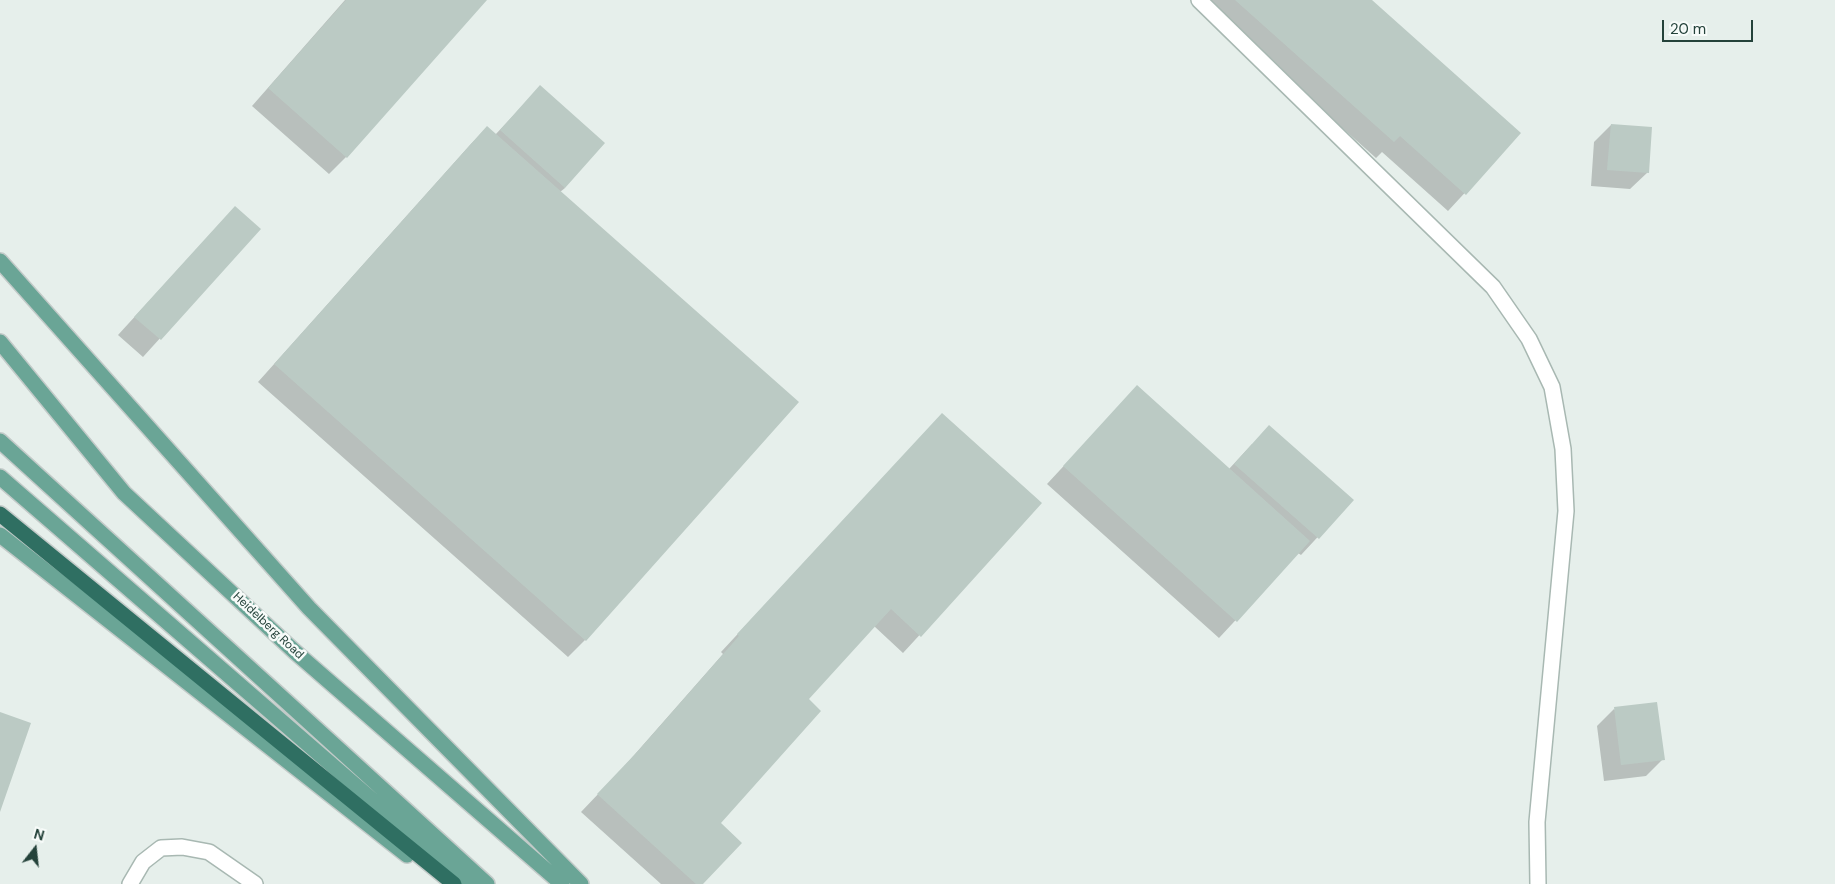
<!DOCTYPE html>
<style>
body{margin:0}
#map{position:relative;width:1835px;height:884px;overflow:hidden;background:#e6efeb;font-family:"DM Sans",sans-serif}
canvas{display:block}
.north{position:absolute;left:10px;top:824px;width:50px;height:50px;-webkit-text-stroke:4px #f7fbf9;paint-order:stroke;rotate:16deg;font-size:14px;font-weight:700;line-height:20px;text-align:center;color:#24423a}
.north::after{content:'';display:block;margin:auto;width:18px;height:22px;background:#24423a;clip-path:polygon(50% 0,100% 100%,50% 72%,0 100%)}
.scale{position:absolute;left:1662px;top:20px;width:91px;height:22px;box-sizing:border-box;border:2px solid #24423a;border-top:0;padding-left:6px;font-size:15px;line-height:18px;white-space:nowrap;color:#24423a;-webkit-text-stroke:4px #f7fbf9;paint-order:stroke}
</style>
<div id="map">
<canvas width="1835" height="884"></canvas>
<div class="north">N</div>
<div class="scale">20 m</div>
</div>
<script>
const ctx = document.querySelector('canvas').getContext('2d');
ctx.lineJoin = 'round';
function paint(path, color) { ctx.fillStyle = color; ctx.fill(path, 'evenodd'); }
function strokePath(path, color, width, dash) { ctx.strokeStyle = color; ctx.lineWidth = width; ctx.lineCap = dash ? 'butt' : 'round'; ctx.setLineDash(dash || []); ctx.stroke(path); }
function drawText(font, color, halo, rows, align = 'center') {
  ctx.font = font + ' "DM Sans",sans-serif'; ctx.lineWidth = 5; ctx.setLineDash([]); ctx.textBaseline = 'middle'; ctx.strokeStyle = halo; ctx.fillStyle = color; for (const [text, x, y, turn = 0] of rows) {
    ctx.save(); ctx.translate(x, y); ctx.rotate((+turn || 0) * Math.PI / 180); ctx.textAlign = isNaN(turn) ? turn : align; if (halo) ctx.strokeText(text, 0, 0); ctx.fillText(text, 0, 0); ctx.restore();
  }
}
paint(new Path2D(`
 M345 0H485L346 157 329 174 252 106Z
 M1199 0H1370L1520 133 1448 211 1382 152 1376 158Z
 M540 87 565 188 560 192 585 640 568 657 258 382 470 145 487 127 495 135Z
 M1611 125 1648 172 1630 189 1591 186 1594 142Z
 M235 207 259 229 143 357 118 335Z
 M1137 387 1229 469 1252 444 1352 500 1301 555 1298 553 1219 638 1047 484Z
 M942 414 1041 503 903 653 874 626 807 699 719 823 701 884H661L581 812 621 770 723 654 721 652Z
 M1614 709 1663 759 1646 776 1604 781 1597 726Z`), '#0003');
paint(new Path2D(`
 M346 0H487L347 158 268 88Z
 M1235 0H1372L1521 133 1466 195 1400 136 1394 142Z
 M540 85 605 143 565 188 500 130Z
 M1611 124 1652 127 1649 173 1607 170Z
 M487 126 799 402 586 641 274 364Z
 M235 206 261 229 161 340 134 317Z
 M1137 385 1310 541 1237 622 1063 466Z
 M942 413 1042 503 921 637 891 609 809 699 821 711 721 823 742 843 703 884H696L597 794 638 751 739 636 737 634Z
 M1269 425 1354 500 1319 539 1234 464Z
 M1657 702 1665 760 1621 765 1614 707Z
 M0 712 31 723 0 812Z`), '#bbcac4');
const lane = new Path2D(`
 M1199 0 1493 287 1529 339 1552 387 1563 449 1566 511 1537 822 1538 884
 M130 884 143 862 161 848 182 847 209 852 255 884`);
const primary = new Path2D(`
 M0 261 309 608 581 884
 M0 342 124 493 294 651 562 884
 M0 441 487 884
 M0 477 469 884
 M0 535 407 855`);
const highway = new Path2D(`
 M0 514 454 884`);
strokePath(lane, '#a8b8b2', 18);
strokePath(primary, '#c2cac8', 18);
strokePath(highway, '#c2cac8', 18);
strokePath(lane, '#fff', 15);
strokePath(primary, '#6aa596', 15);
strokePath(highway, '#2f6f62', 15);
drawText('12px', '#24423a', '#f7fbf9', [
 ["Heidelberg Road",268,626,43]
]);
</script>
